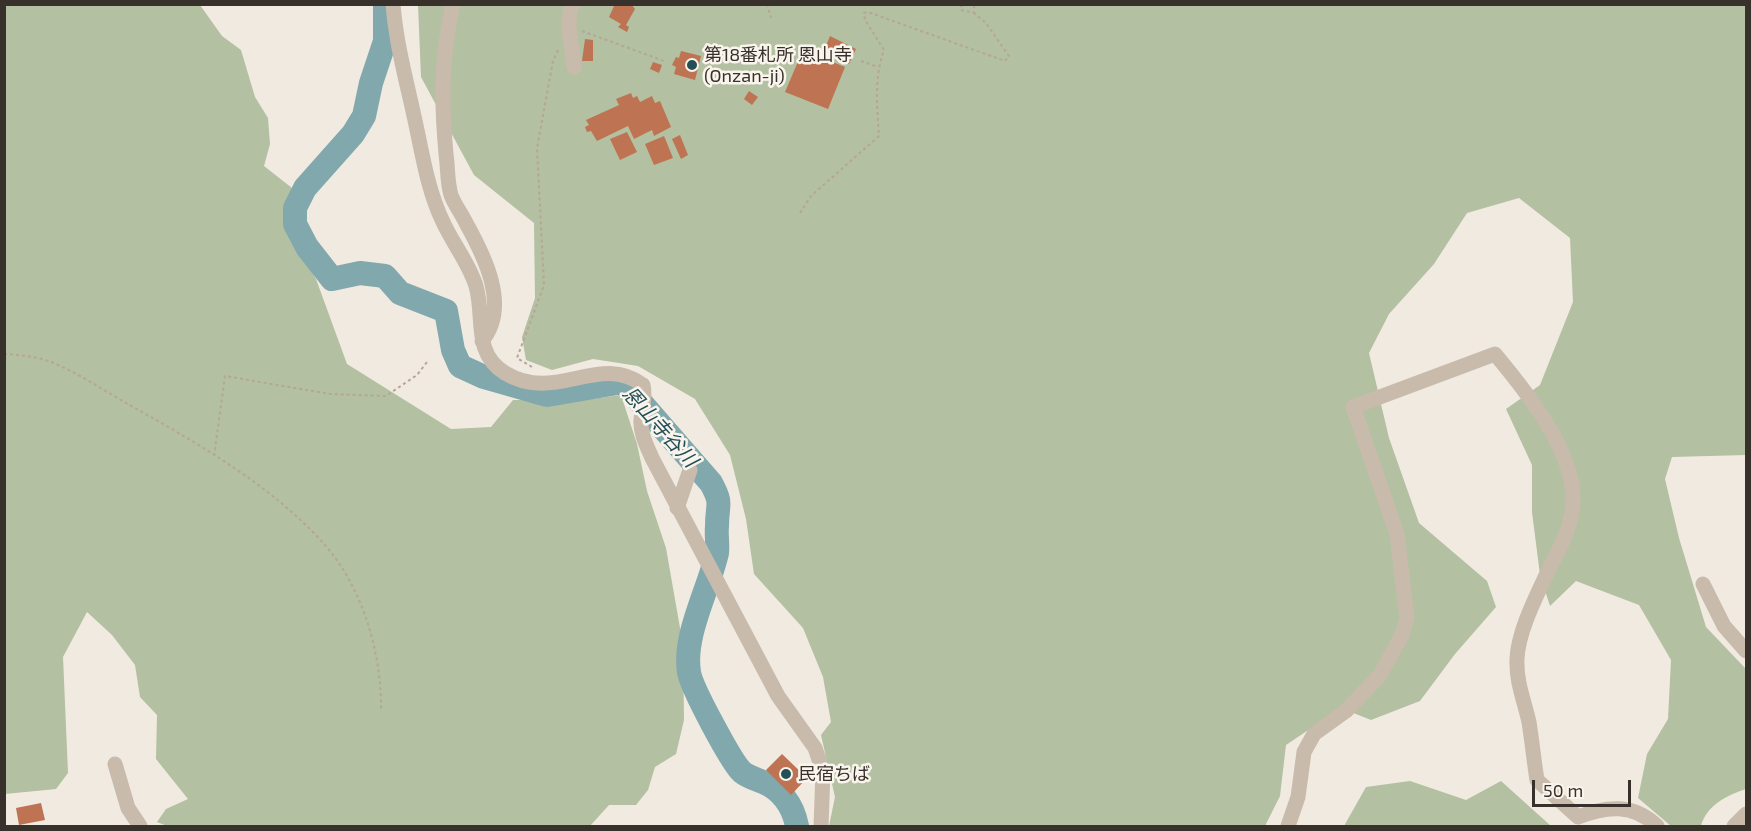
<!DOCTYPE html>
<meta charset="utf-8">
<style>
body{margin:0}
#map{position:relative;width:1751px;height:831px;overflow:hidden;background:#f1eae0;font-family:"Exo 2",sans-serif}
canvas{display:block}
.frame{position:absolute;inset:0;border:6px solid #38302b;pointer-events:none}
.scale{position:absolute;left:1532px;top:780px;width:99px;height:27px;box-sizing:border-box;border:3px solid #38302b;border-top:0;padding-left:8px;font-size:18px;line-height:21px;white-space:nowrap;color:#38302b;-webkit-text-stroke:4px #f9f4ec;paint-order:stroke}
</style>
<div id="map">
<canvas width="1751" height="831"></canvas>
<div class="frame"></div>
<div class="scale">50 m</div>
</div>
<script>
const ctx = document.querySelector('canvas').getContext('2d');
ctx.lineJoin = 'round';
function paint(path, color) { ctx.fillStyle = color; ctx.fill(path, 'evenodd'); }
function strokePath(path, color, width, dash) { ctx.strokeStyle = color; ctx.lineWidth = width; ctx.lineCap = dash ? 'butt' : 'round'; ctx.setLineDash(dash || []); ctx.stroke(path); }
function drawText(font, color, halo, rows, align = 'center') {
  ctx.font = font + ' "Exo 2","Noto Sans JP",sans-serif'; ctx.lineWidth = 5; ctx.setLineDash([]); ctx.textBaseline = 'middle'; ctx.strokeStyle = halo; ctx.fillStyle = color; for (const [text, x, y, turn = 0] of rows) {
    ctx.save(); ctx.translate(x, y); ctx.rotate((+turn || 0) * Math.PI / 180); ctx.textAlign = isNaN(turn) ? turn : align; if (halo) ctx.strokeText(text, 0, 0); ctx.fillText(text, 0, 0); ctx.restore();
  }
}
paint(new Path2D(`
 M5 4 200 5 222 36 241 50 255 97 268 118 270 144 264 166 292 188 289 231 316 279 347 364 451 429 491 427 513 400H584L621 395 637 444 647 491 666 548 683 645 684 720 676 754 655 767 648 790 636 805H609L590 826H167L157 822 166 809 188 799 156 759 157 715 140 697 135 665 112 635 87 612 63 657 68 773 56 789 5 794Z
 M418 5H1746V455L1672 457 1665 479 1679 538 1706 627 1746 669V789C1727 795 1706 806 1701 826H1671L1638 798 1647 754 1668 719 1671 660 1639 605 1576 581 1550 606 1540 575 1532 512V465L1506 409 1540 385 1573 302 1570 238 1519 198 1467 213 1434 264 1389 314 1369 353 1389 438 1419 523 1487 581 1496 607 1455 654 1420 701 1371 720 1341 708 1286 745 1280 796 1265 826H829L835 797 821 735 831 722 823 677 803 628 754 574 746 519 730 455 695 399 638 366 593 359 552 370 526 360 522 337 535 298 534 223 474 175 421 77Z
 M1410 781 1466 800 1501 781 1551 826H1344L1366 787Z`), '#b3c0a1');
strokePath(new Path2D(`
 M385 4V41L371 83 364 116 353 134 305 188 295 208V224L307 247 332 279 360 273 385 276 400 293 446 311 453 350 460 366 484 377 547 395 623 382 711 483C723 505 717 503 717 526 716 535 718 544 717 553 709 589 683 635 689 672 691 687 732 763 742 772 748 777 756 779 763 782 782 790 793 806 797 826`), '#81a8ad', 24);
paint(new Path2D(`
 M615 4H631L635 9 626 25 629 27 627 32 618 27 621 24 609 17Z
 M830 36 856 49 849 64 823 53Z
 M585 39 593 40V61H582Z
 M803 50 845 67 828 109 785 92Z
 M681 51 701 56 695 80 674 74 676 67 672 65 676 57 679 58Z
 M653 62 662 65 659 73 650 69Z
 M749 91 758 97 752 105 744 99Z
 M631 93 633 98 637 96 640 102 652 96 655 103 660 101 671 127 654 136 652 130 634 139 628 126 597 141 591 131 587 132 585 127 589 125 586 120 619 105 616 99Z
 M627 132 637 152 620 160 610 139Z
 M680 135 688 155 681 159 672 139Z
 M664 136 673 158 654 165 645 144Z
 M782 754 807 778 791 795 766 770Z
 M41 803 45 820 19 825 16 808Z`), '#be7352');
strokePath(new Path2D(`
 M767 4 771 18
 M961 4V10L974 13V4
 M582 31 664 61
 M861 61 878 67
 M800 213 811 196 879 136C877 106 874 78 884 50L865 20 864 13 868 12 1005 61 1009 56 986 23 974 13
 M4 354C22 355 42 357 58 365 81 375 103 390 126 403 194 441 273 486 325 545 363 588 382 655 381 711
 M532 367 517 358 544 285 537 148 553 61 558 50
 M214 456 225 376 330 394 386 396 417 375 427 362`), '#b5a697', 2, [3, 3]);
strokePath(new Path2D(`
 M393 4C396 43 406 79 414 116 422 151 427 189 443 222 453 244 469 263 476 286 485 317 472 353 505 373 556 404 599 352 643 385 646 398 642 407 641 420 640 434 647 446 652 458L778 696 815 748 823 771 821 826
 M453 4C441 58 441 99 446 154 448 167 447 182 451 195 454 204 462 214 466 223 485 257 510 307 482 341
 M573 4C564 22 573 47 574 67
 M677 508 690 470
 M1703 584 1724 626 1746 651
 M115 764 128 808 140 826
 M1288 826 1298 797 1304 752 1314 734 1346 711 1380 675 1402 635 1407 618 1397 534 1353 407 1495 354C1525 390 1572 448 1573 497 1574 523 1561 546 1549 569 1537 595 1518 631 1517 659 1516 682 1524 700 1529 722 1532 741 1534 761 1537 780L1578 817C1606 806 1633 803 1657 826
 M1734 826 1746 814`), '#c9bbac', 15);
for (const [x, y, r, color] of [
 [692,65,6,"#235057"],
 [786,774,6,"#235057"]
]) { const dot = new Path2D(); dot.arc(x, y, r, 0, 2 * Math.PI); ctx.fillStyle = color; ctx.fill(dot); strokePath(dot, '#f9f4ec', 2); }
drawText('18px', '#38302b', '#f9f4ec', [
 ["第18番札所 恩山寺",704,55],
 ["(Onzan-ji)",704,76],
 ["民宿ちば",798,774]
], 'left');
drawText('italic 20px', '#235057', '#f9f4ec', [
 ["恩山寺谷川",660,427,48]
]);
</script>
